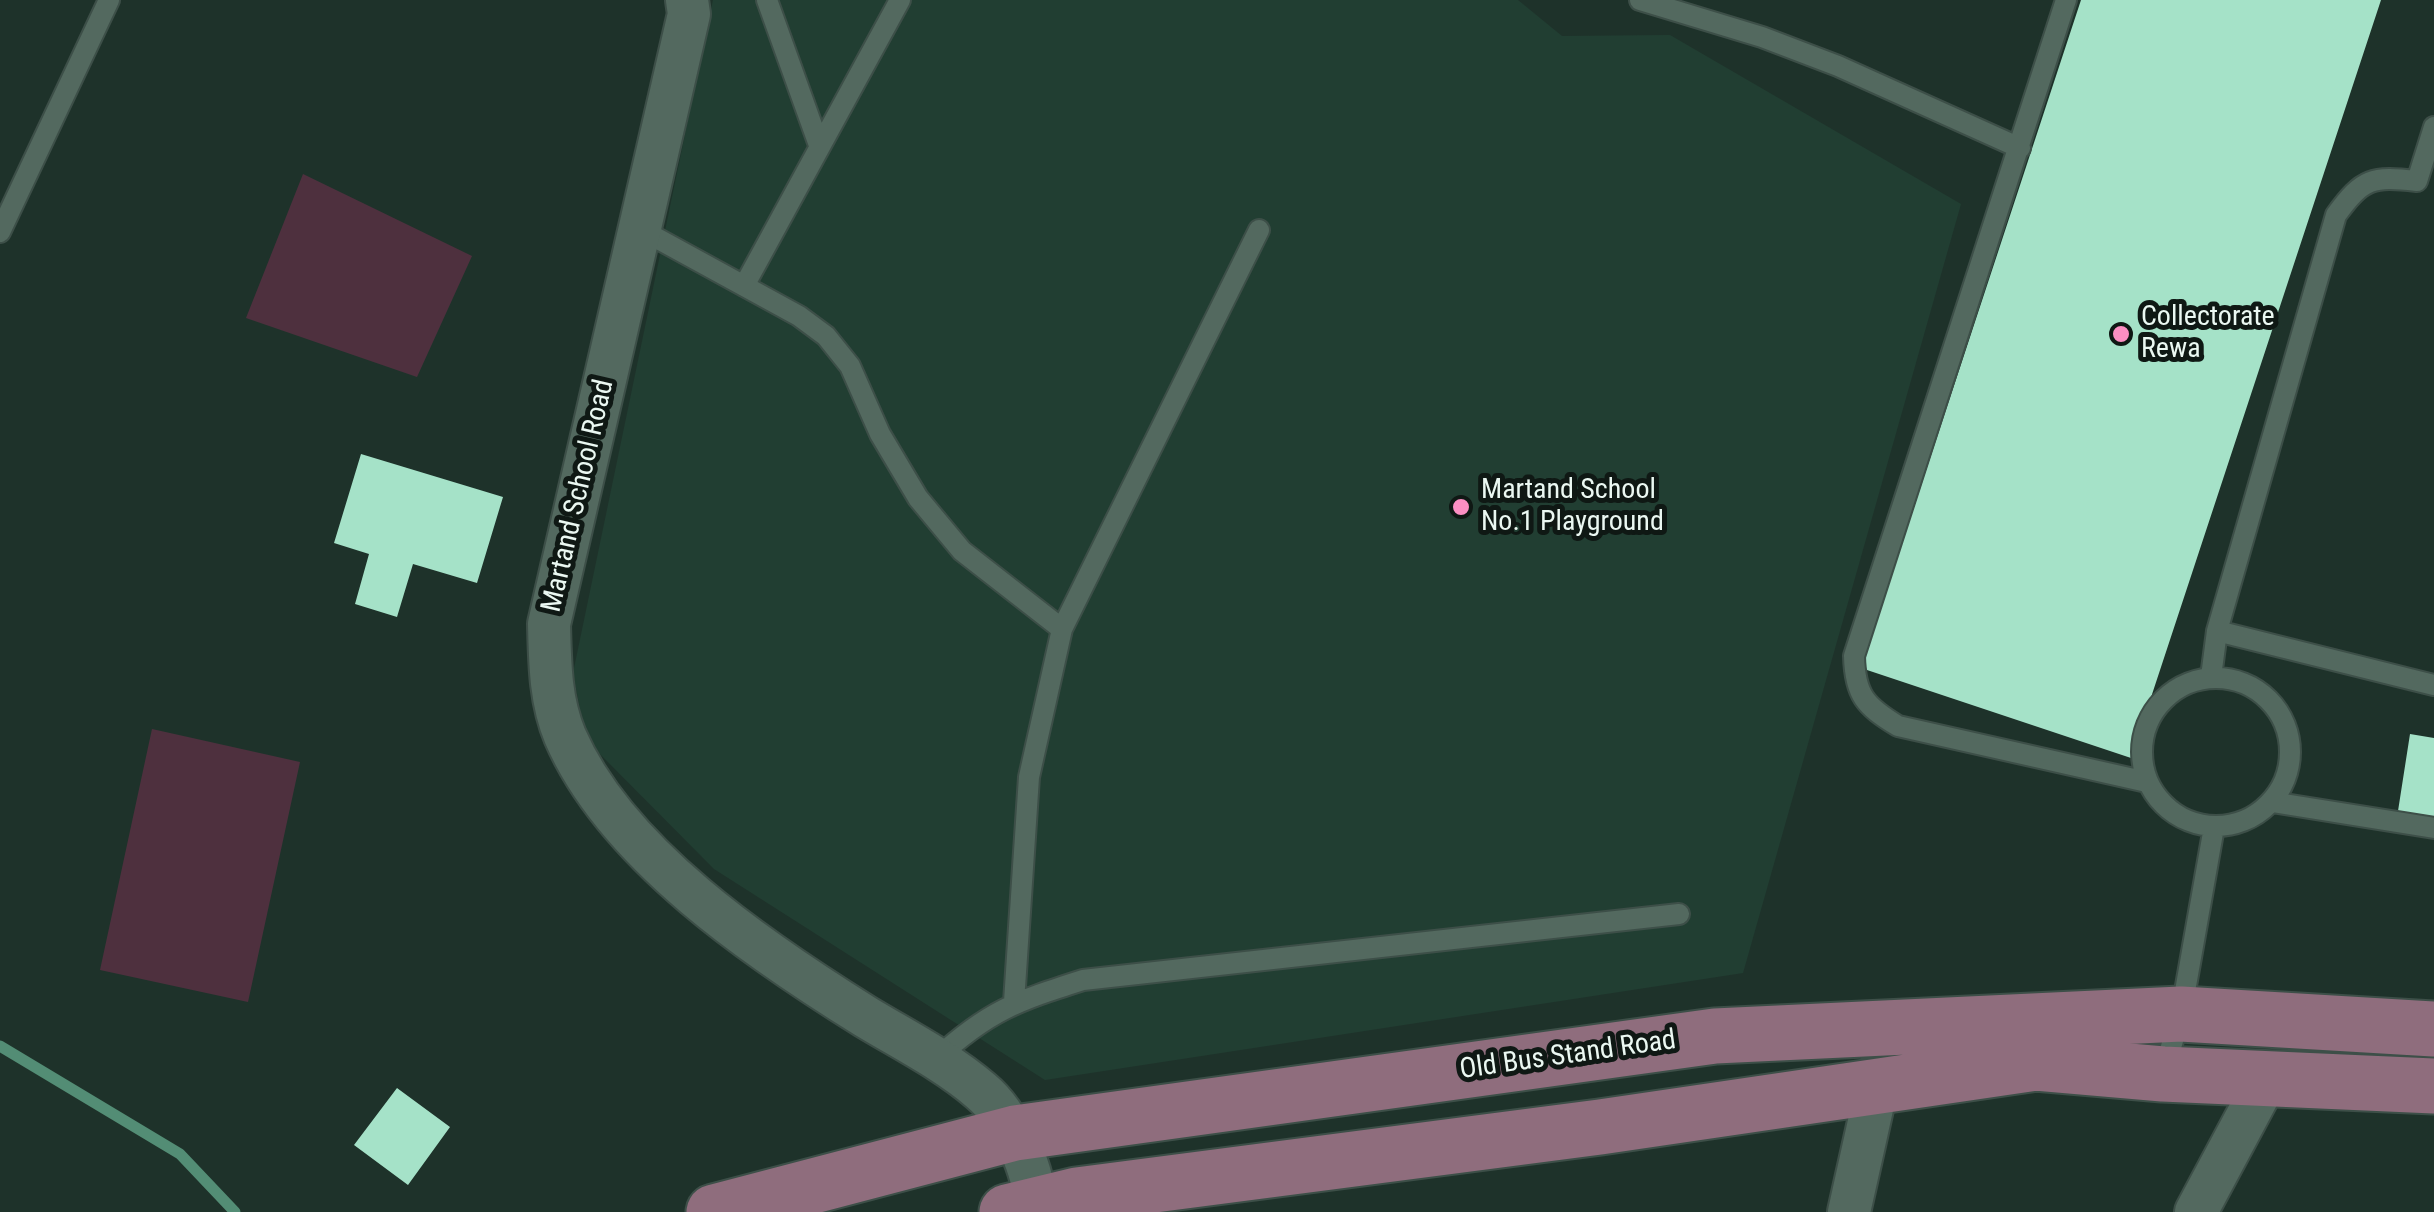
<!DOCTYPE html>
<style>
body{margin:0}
canvas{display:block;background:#1e322a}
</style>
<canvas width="2434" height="1212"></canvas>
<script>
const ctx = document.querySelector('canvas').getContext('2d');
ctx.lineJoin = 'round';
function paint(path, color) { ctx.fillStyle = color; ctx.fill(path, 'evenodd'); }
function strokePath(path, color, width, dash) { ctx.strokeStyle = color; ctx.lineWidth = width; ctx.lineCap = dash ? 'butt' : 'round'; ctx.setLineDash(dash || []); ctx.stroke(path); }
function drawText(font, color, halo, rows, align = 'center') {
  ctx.font = font + ' "Roboto Condensed",sans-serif'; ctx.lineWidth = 10; ctx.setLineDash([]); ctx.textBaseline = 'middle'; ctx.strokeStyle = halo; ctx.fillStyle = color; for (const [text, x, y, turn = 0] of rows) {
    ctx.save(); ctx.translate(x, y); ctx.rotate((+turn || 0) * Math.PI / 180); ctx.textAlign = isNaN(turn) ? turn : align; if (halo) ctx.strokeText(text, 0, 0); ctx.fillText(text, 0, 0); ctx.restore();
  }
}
paint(new Path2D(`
 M713 0H1518L1562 36 1670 35 1961 204 1743 973 1045 1080 714 869 586 740 573 673Z`), '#213e32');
paint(new Path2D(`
 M303 174 472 256 417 377 246 318Z
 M152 729 300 762 248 1002 100 970Z`), '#4e303e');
strokePath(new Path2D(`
 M0 1046 180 1154 235 1212`), '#538d75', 11);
paint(new Path2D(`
 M2081 0H2381L2131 758 1861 668Z
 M361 454 503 497 477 583 413 564 397 617 355 604 369 554 334 543Z
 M2410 734 2434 738V817L2398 811Z
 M397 1088 450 1127 408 1185 354 1145Z`), '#a5e2c8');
const lane = new Path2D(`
 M767 0 819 145
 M1640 0 1762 37 1838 66 2020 148
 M2066 0 1854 656C1855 695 1865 706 1898 726L2147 782
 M640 229 799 316 826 336 850 366 880 434 918 498 962 551 1062 629
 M0 232 109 0
 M744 286 900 0
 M2217 631 2434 685
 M2211 677 2217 631 2336 215C2363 178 2372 176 2417 181L2434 127
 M2142 752a74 74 0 1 1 148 0a74 74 0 1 1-148 0Z
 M2272 802 2434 828
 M1014 1002 1029 777 1062 629 1259 230
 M936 1059C988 1011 1017 1001 1083 980L1679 914
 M2164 1070 2181 1014 2214 827`);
const street = new Path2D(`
 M687 0 689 14 549 624C550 662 550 700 565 736 616 854 760 951 866 1017 904 1040 946 1061 981 1091 1010 1115 1037 1174 1035 1212
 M1849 1212 1877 1086
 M2196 1212 2267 1079`);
const primary = new Path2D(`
 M714 1212 1015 1133 1715 1036 2181 1014 2434 1029
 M1007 1212 1077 1195 1600 1127 2036 1063 2163 1074 2434 1086`);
strokePath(lane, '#3d4f48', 24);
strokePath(street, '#3d4f48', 46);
strokePath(primary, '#3d4f48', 59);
strokePath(lane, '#53695f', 20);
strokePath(street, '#53695f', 42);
strokePath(primary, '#8f6d7d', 55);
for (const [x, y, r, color] of [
 [2121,334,10,"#fc8fc3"],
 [1461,507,10,"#fc8fc3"]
]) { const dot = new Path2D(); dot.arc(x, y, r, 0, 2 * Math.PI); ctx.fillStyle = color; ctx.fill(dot); strokePath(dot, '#0f1814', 4); }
drawText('28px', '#ebf8f2', '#0f1814', [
 ["Collectorate",2141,318],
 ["Rewa",2141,350],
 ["Martand School",1481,491],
 ["No.1 Playground",1481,523]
], 'left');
drawText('28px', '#ebf8f2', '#0f1814', [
 ["Martand School Road",579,496,-77],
 ["Old Bus Stand Road",1568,1056,-8]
]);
</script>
